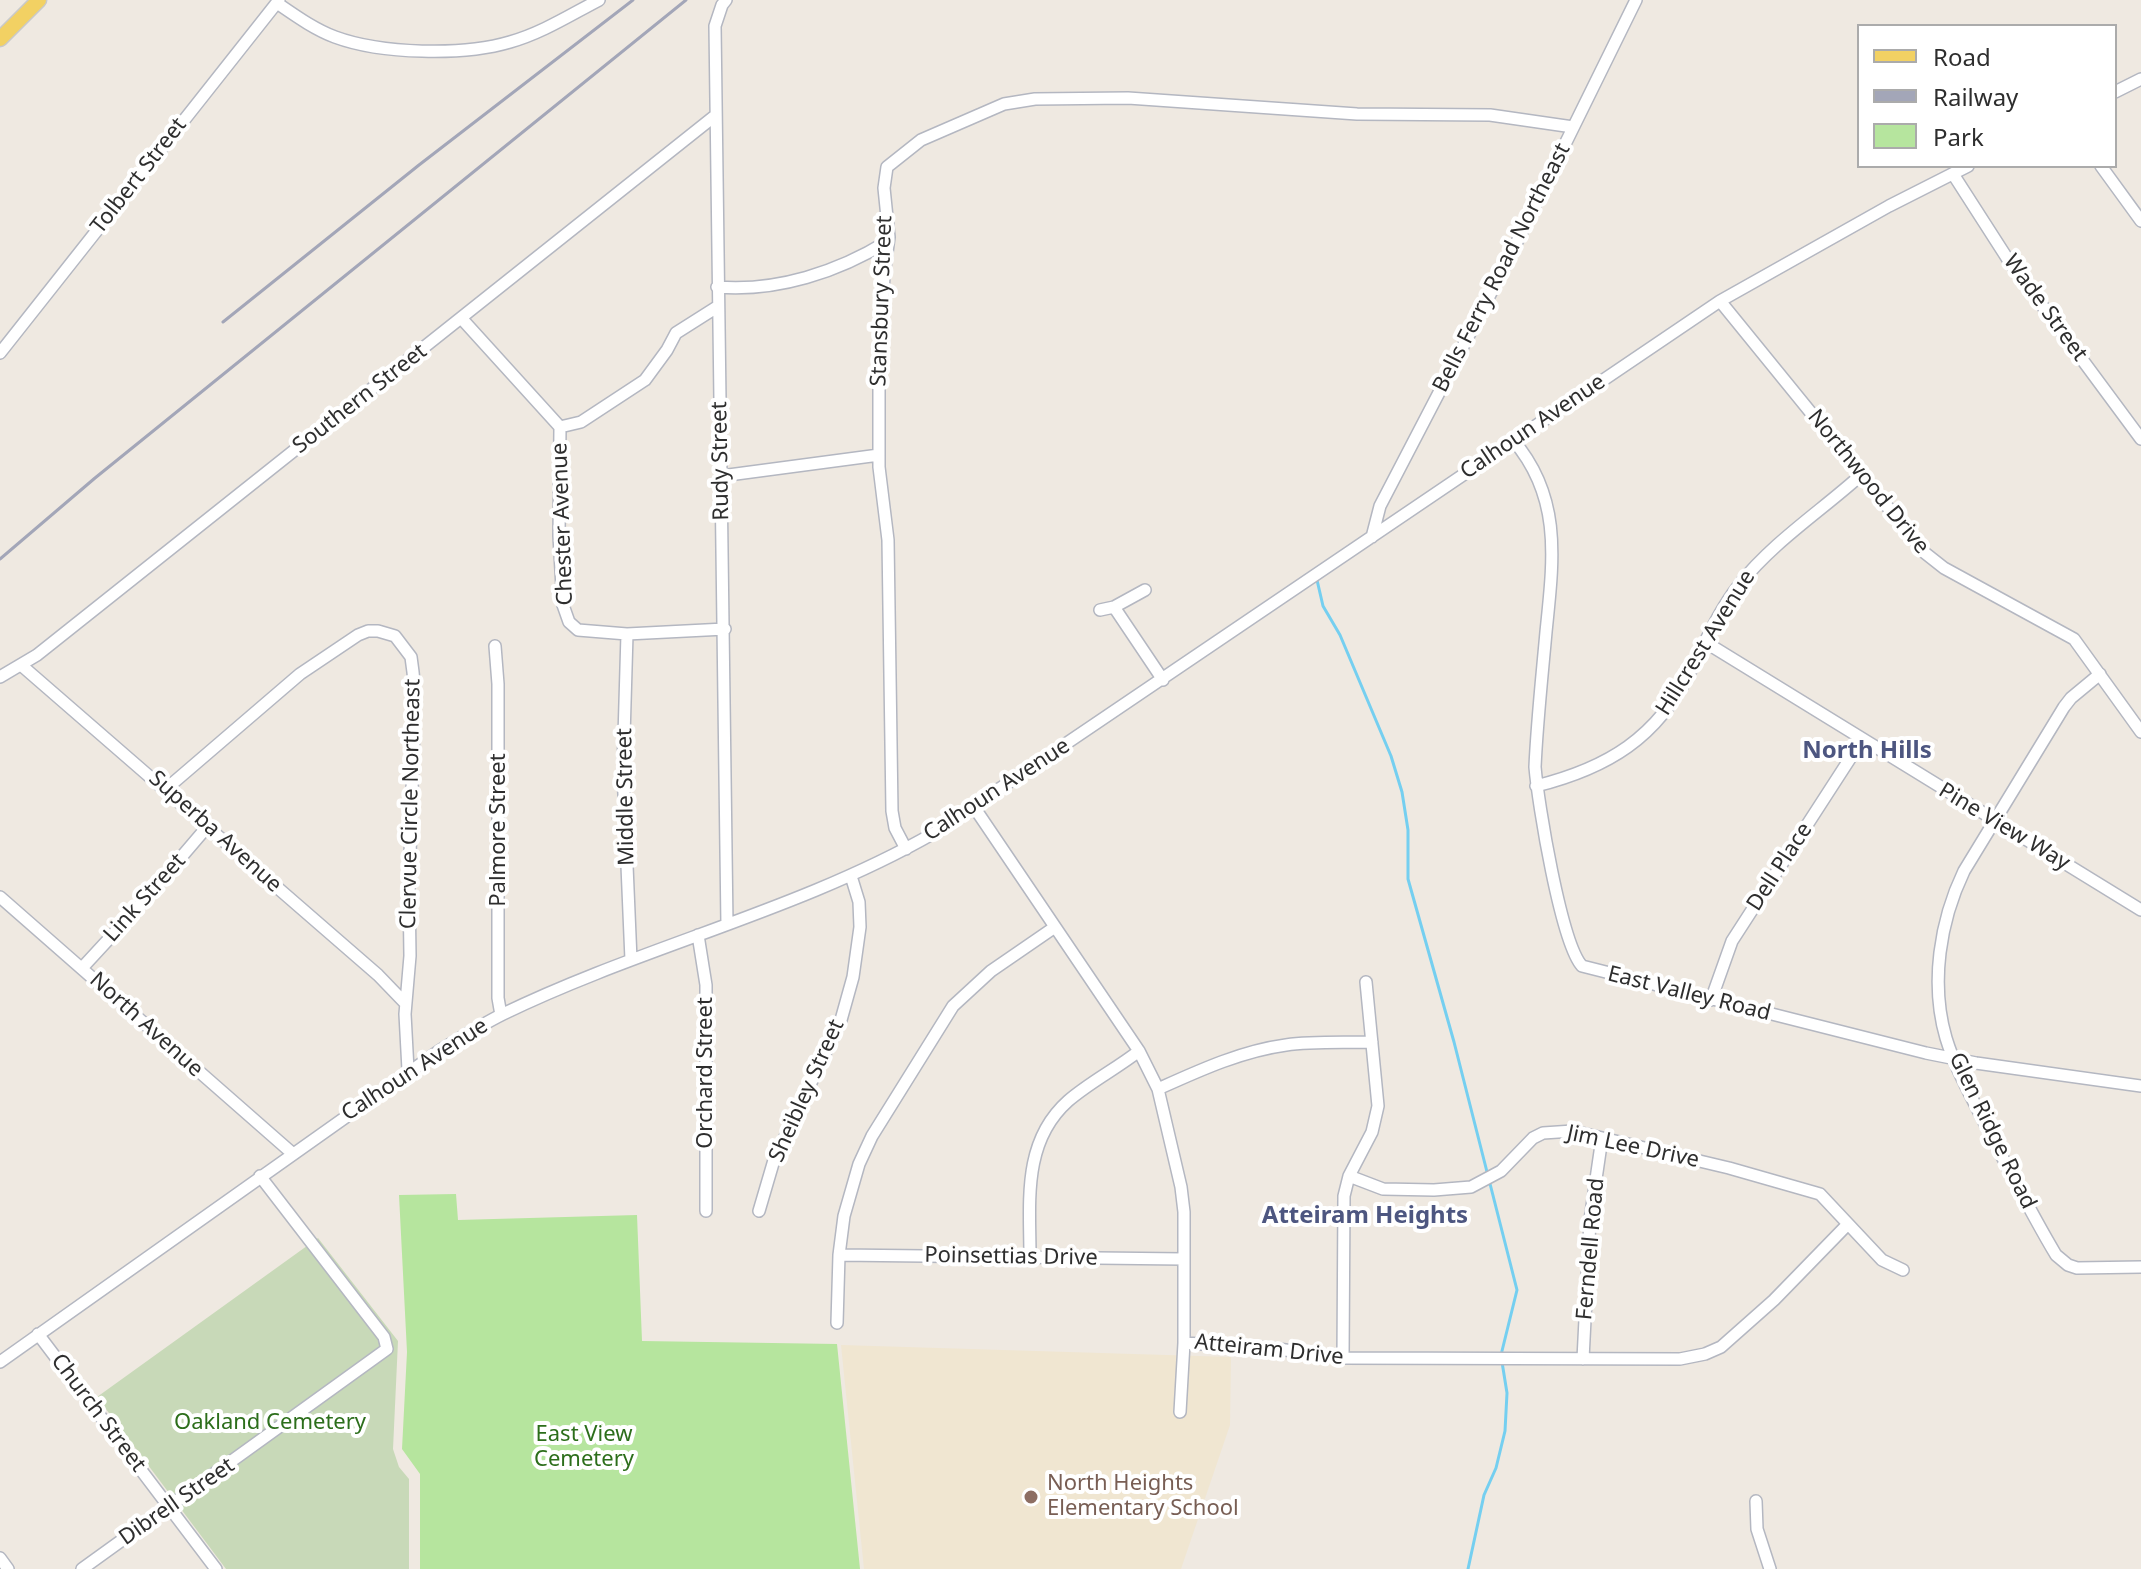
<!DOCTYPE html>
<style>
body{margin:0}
#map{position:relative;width:2141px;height:1569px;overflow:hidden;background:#efe9e1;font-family:"Noto Sans",sans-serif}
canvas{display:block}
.legend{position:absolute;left:1857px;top:24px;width:260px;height:144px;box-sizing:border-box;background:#fff;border:2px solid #ababab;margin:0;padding:10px 14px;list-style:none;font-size:24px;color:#2e2e2e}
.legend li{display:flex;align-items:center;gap:16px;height:40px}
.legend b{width:40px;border:2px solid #ababab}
</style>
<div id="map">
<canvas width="2141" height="1569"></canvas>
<ul class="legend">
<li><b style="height:10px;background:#f2d163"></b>Road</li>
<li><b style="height:10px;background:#a3a6b8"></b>Railway</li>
<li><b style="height:22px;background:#b6e59e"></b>Park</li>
</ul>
</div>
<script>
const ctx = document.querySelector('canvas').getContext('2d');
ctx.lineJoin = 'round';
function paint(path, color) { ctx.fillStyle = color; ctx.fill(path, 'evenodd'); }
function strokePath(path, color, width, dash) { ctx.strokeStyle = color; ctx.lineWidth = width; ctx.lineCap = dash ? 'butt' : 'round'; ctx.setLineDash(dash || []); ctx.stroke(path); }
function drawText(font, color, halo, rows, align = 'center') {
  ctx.font = font + ' "Noto Sans",sans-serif'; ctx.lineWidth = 8; ctx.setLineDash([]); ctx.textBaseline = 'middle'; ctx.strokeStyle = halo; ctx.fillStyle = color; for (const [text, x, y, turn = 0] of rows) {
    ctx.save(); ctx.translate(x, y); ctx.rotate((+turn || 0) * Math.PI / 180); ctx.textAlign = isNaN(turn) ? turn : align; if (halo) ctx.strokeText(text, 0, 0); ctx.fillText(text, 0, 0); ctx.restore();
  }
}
paint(new Path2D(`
 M841 1345 1231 1357 1230 1425 1181 1569H864Z`), '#f0e6d1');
paint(new Path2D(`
 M456 1194 458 1220 637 1215 642 1341 837 1344 860 1569H420V1474L402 1449 407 1352 399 1195Z`), '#b6e59e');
paint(new Path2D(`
 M318 1238 398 1341 393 1449 399 1467 409 1479V1569H226L97 1397Z`), '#c8d9b8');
strokePath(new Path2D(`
 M1317 580 1323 606 1340 635 1391 756 1402 792 1408 830V879L1454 1042 1517 1290 1501 1355
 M1468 1569 1484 1495 1496 1468 1505 1431 1507 1393 1502 1362`), '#75cff0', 3);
const minor = new Path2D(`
 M726 0 722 5 715 26 727 924
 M277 3C296 16 314 29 335 37 381 54 463 56 510 42 542 33 570 15 599 0
 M2115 92 2141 79
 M2101 166 2141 221
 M1953 174 2007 258 2141 439
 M717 287C777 292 838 272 888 241
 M1720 301 1925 553 1944 568 2074 639 2141 732
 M462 319 560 427 559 536 563 605 569 622 578 630 627 634 725 629
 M0 353 279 0
 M560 427 581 422 645 380 667 350 676 333 717 307
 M1513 440C1563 498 1553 562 1546 632 1542 677 1537 722 1535 767 1538 803 1561 943 1582 966L1926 1053 1976 1063 2141 1086
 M721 476 879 455
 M1372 537 1380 506 1509 258 1636 0
 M1114 607 1163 680
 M1100 610 1114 607 1145 590
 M627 634 623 771 631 960
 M1705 642 2141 910
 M495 646 498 684V998L501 1015
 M21 665 378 975 405 1003
 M2100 674 2071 698 2064 707 1964 871C1940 921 1930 983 1946 1038 1956 1071 1974 1101 1989 1132 2011 1173 2032 1215 2056 1255L2068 1265 2077 1268 2141 1267
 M0 677 37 655 716 115
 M1536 786C1608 768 1657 738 1691 670 1706 641 1719 610 1739 585 1773 542 1821 511 1861 475
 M166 789 300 674 358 635 368 631H378L395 636 411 657 413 672 415 693 409 887 410 956 405 1014 408 1070
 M974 807 1139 1051 1158 1089 1181 1187 1184 1212V1343L1180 1412
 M906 849 895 828 892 811 888 540 879 467V372L884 275 889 237 884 188 887 167 921 140 1004 104 1035 99 1128 98 1357 114 1490 115 1573 127
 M0 897 292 1153
 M698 935 706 985V1211
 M82 968 142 903 207 827
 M1711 1000 1732 941 1862 740
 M1158 1089C1198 1071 1241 1051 1286 1045 1313 1041 1344 1043 1372 1042
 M1349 1176 1383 1189 1434 1190 1471 1187 1501 1171 1533 1138 1543 1133 1573 1131 1729 1168 1820 1194 1882 1260 1903 1270
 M759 1211 774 1160 841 1020 853 977 860 927 859 902 851 876
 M839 1255 1183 1259
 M1030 1257C1030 1202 1022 1142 1068 1101 1090 1082 1116 1069 1139 1051
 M837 1323 839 1255 844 1216 859 1164 872 1136 953 1006 991 971 1055 927
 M38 1334 216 1569
 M1184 1343 1271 1348 1343 1358 1680 1359 1705 1354 1721 1347 1774 1300 1847 1225
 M1343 1358 1344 1196 1349 1176 1372 1132 1378 1106 1366 982
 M1583 1359 1590 1220 1602 1138
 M0 1362 439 1051C460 1038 481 1025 503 1014 643 946 798 911 934 833L1720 301 1889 206 1968 166
 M1756 1501 1757 1529 1770 1569
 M0 1558 8 1569
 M82 1569 387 1349 384 1337 260 1176`);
const major = new Path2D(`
 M0 39 39 0`);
strokePath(minor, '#b4b7c1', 14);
strokePath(major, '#c9c9c9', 17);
strokePath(minor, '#fff', 11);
strokePath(major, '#f2d163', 14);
strokePath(new Path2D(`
 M223 322 419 165 633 0
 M0 559 95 478 686 0`), '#a3a6b8', 3);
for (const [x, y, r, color] of [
 [1031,1497,8,"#8d6e63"]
]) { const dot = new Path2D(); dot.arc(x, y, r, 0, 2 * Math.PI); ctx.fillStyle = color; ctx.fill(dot); strokePath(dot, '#fff', 3); }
drawText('22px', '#2e2e2e', '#fff', [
 ["Tolbert Street",139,176,-52],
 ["Bells Ferry Road Northeast",1502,268,-63],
 ["Stansbury Street",882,301,-88],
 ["Wade Street",2045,308,54],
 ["Southern Street",360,399,-38],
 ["Calhoun Avenue",1533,427,-34],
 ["Rudy Street",721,461,-91],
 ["Northwood Drive",1868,482,51],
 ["Chester Avenue",563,524,-92],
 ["Hillcrest Avenue",1706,643,-58],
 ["Calhoun Avenue",997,790,-33],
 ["Middle Street",626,797,-91],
 ["Clervue Circle Northeast",411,804,-89],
 ["Pine View Way",2004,827,31],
 ["Palmore Street",499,830,-90],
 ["Superba Avenue",215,832,42],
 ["Dell Place",1780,867,-57],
 ["Link Street",145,898,-48],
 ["East Valley Road",1689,994,14],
 ["North Avenue",146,1025,42],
 ["Calhoun Avenue",415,1070,-33],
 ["Orchard Street",706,1073,-90],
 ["Sheibley Street",807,1091,-66],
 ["Glen Ridge Road",1992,1131,64],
 ["Jim Lee Drive",1633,1147,12],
 ["Ferndell Road",1591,1249,-85],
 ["Poinsettias Drive",1011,1257,1],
 ["Atteiram Drive",1269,1350,6],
 ["Church Street",98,1413,53],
 ["Dibrell Street",177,1502,-35]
]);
drawText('22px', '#2c6e1b', '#fff', [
 ["Oakland Cemetery",270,1423],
 ["East View",584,1435],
 ["Cemetery",584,1460]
]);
drawText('22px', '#785e54', '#fff', [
 ["North Heights",1047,1484],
 ["Elementary School",1047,1509]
], 'left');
drawText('bold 24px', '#4d5680', '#fff', [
 ["North Hills",1867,751],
 ["Atteiram Heights",1365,1216]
]);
</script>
